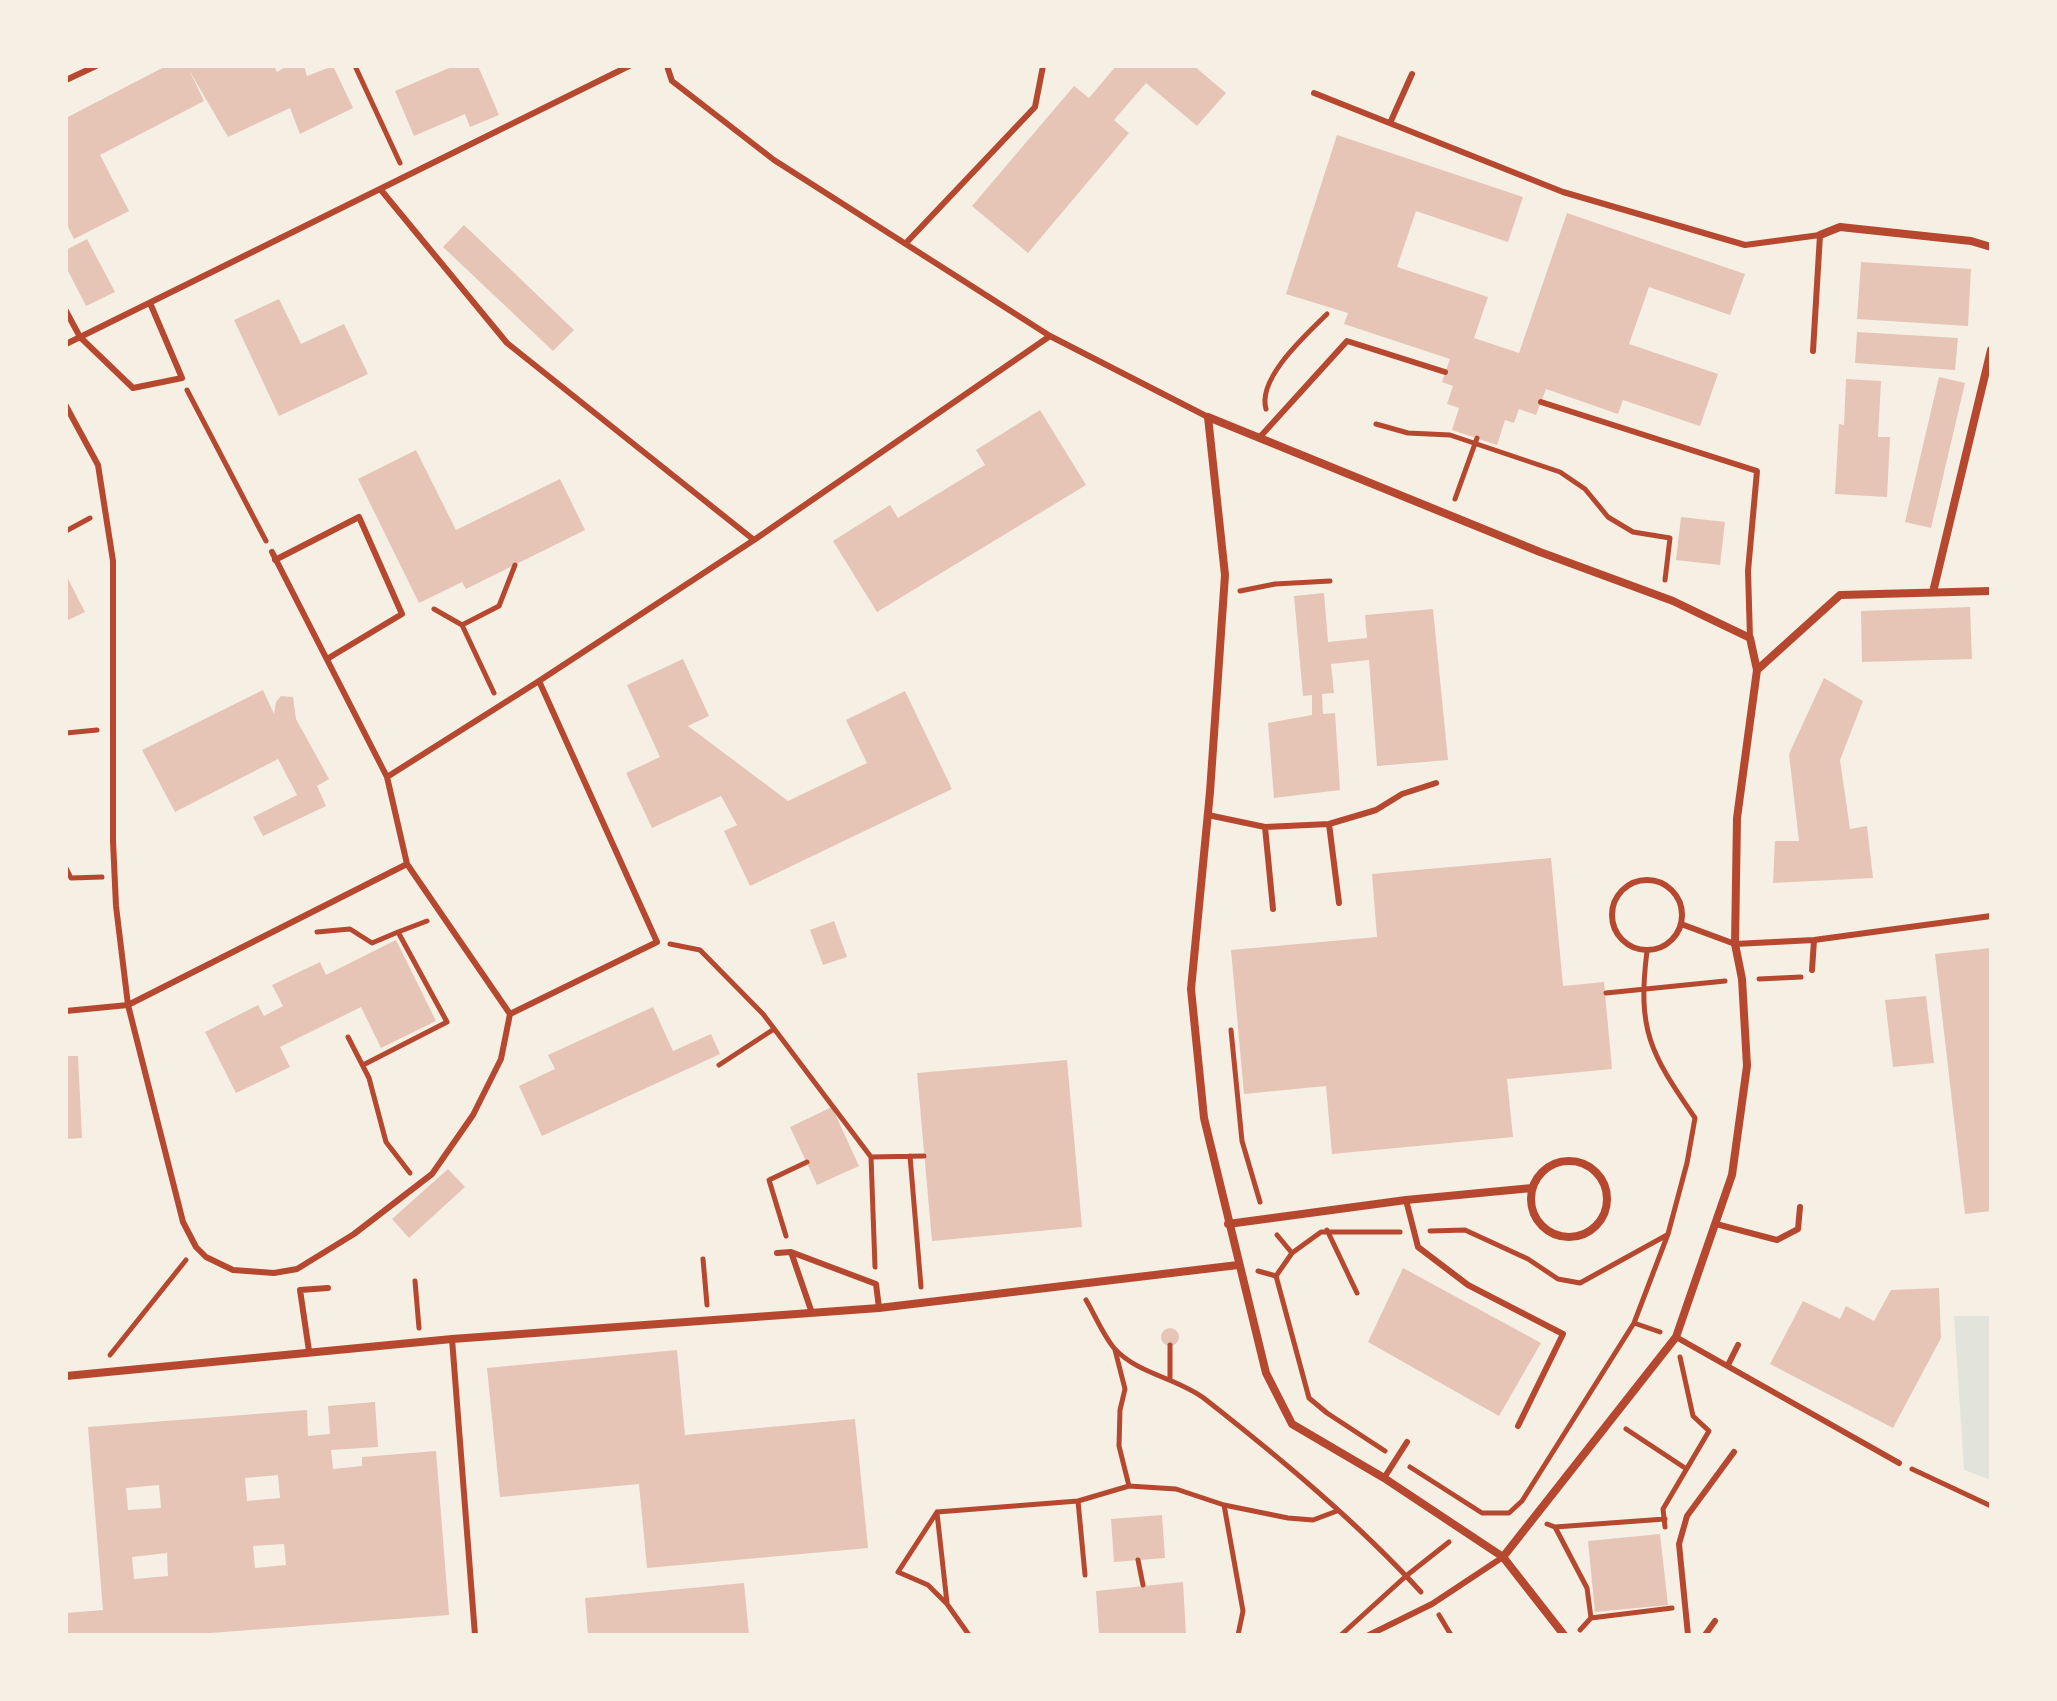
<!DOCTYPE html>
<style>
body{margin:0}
#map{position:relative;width:2057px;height:1701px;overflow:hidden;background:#f6efe4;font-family:Inter,sans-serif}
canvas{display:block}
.frame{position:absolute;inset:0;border:68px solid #f6efe4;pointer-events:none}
</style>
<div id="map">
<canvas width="2057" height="1701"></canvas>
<div class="frame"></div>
</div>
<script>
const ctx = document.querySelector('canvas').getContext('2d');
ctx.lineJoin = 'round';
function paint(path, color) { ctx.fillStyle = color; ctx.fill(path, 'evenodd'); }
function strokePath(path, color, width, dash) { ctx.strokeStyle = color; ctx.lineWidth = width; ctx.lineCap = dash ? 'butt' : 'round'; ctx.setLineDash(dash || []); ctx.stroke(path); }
paint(new Path2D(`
 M1954 1316H1991V1480L1964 1470Z`), '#e2e4dc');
paint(new Path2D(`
 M166 66H274L277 72 287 66H304L307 76 333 66 353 108 300 134 290 108 228 137 189 70 204 101 100 155 129 211 74 239 66 223V118Z
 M454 66H478L499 115 470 127 465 114 414 136 395 91Z
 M1116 66H1194L1226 93 1197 126 1146 83 1114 120 1129 133 1028 253 972 206 1074 86 1089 98Z
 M1337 135 1523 197 1508 242 1416 211 1397 267 1488 297 1474 338 1519 353 1567 213 1745 274 1730 315 1649 287 1629 344 1718 374 1700 426 1623 400 1618 414 1546 389 1536 415 1519 409 1514 423 1505 420 1497 445 1452 430 1459 408 1447 404 1453 386 1442 382 1450 359 1344 324 1348 313 1286 294Z
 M464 225 574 330 553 351 443 247Z
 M87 239 115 292 86 306 66 267V250Z
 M1861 262 1971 269 1968 326 1857 319Z
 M279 299 301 344 344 324 368 374 279 416 234 320Z
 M1857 332 1958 338 1955 370 1855 363Z
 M1939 377 1965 383 1931 528 1905 522Z
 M1846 379 1881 381 1878 437H1890L1887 497 1835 494 1839 424 1844 425Z
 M1040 410 1086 485 877 612 833 541 890 505 898 518 985 465 976 450Z
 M416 450 456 530 560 479 585 530 466 589 462 582 419 603 358 479Z
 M1681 517 1725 522 1720 565 1676 560Z
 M66 575 85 612 66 621Z
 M1324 593 1328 642 1367 638 1365 615 1433 609 1448 760 1377 766 1369 660 1331 664 1334 693 1322 694 1323 714 1335 713 1340 790 1274 798 1268 723 1312 715V695L1303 696 1294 596Z
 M1970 607 1972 659 1862 662 1861 611Z
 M683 659 709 716 688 726 788 801 867 763 846 720 905 691 952 789 750 886 724 831 737 825 721 796 652 828 626 773 660 757 627 685Z
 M1824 678 1863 701 1840 760 1850 829 1867 826 1873 878 1773 883 1775 841H1799L1789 754Z
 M263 690 274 714 276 702 281 696 293 697 296 719 329 779 317 786 326 806 263 836 253 817 297 795 278 759 175 812 142 750Z
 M1551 858 1563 986 1604 982 1612 1069 1507 1079 1513 1137 1332 1154 1326 1086 1244 1094 1231 950 1377 937 1372 874Z
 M834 921 847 957 823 965 810 930Z
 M396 940 436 1021 381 1048 361 1007 280 1047 290 1067 236 1093 205 1032 258 1005 264 1016 283 1006 272 985 320 962 326 975Z
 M1991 948V1211L1965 1214 1935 954Z
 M1926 996 1934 1063 1893 1067 1885 1000Z
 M653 1007 673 1051 711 1034 720 1054 542 1136 519 1086 555 1069 548 1055Z
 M66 1056H78L82 1138 66 1139Z
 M1067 1060 1082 1227 932 1241 917 1073Z
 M832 1107 859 1166 817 1185 790 1127Z
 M448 1169 465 1187 409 1238 392 1219Z
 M1403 1268 1541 1343 1499 1416 1368 1342Z
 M1939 1288 1941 1338 1893 1428 1770 1364 1803 1301 1840 1319 1846 1306 1874 1321 1891 1290Z
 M1161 1337a9 9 0 1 1 18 0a9 9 0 1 1-18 0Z
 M677 1350 685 1435 855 1419 868 1548 647 1568 639 1484 500 1497 487 1368Z
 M375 1402 378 1447 331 1450 333 1469 362 1466V1457L436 1451 449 1615 184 1635H66V1613L103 1610 88 1427 307 1410 308 1436 330 1434 328 1406ZM278 1475 280 1498 247 1501 245 1478ZM159 1485 161 1508 128 1510 126 1488ZM284 1544 286 1565 255 1568 253 1546ZM167 1553 168 1576 134 1579 132 1557Z
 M1162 1515 1165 1558 1114 1562 1111 1519Z
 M1660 1534 1668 1605 1595 1612 1588 1541Z
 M1183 1582 1186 1635H1099L1096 1591Z
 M744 1583 749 1635H588L585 1598Z`), '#e6c5b7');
strokePath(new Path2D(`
 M355 66 400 163
 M187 390 266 541
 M1266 409C1257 378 1307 334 1327 314
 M1376 424 1408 433 1450 435 1560 472 1585 489 1608 517 1633 532 1670 538 1665 580
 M1455 499 1477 438
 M66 531 90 518
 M1240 591 1275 584 1330 581
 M434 609 462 625 499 606 515 565
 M462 625 494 693
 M66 733 97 730
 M66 868 71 878 102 877
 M317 932 350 929 372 943 398 932 447 1022 363 1065
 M398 932 427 921
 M670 944 700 950 763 1014 871 1157 875 1267
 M1759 979 1801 977
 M1606 993 1725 981
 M1231 1030 1242 1141 1260 1202
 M348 1037 369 1078 386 1142 410 1173
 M719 1065 774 1029
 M910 1156 921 1287
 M871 1157 924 1156
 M1327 1230 1357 1293
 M1430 1231 1465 1230 1528 1259 1558 1279 1580 1283 1667 1235
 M1277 1235 1292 1253
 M786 1236 769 1180 807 1162
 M703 1259 707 1305
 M1258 1271 1276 1276 1309 1398 1327 1413 1385 1451
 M1276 1276 1292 1253 1321 1232H1400
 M415 1281 419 1328
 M1086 1300C1095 1315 1103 1335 1114 1348 1137 1374 1178 1378 1205 1399 1280 1458 1356 1521 1421 1592
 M1634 1323 1660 1332
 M1170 1345V1380
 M1115 1350 1125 1389 1120 1410 1119 1446 1129 1486
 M110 1355 186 1260
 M1626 1429 1685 1468
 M1410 1467 1482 1513H1509L1522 1501 1634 1323 1668 1234 1687 1163 1695 1118C1650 1053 1637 1030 1647 951
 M1912 1469 1991 1506
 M1078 1501 1085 1575
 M1224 1505 1243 1611 1238 1635
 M937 1512 1078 1501 1129 1486 1176 1489 1224 1505 1288 1518 1313 1520 1337 1511
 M937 1512 898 1572 928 1585 947 1604 969 1635
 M937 1513 947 1603
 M1547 1524 1555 1527 1665 1519
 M1555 1527 1587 1588 1591 1618
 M1665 1527 1663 1509 1709 1431 1693 1416 1680 1357
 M1138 1560 1143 1585
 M1439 1615 1451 1635
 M1580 1630 1591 1618 1672 1608
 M1341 1635 1406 1576 1449 1542`), '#b5482f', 5);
strokePath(new Path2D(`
 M667 66 672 81 774 160 1050 336 1208 417
 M66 80 96 66
 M1314 93 1563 192 1745 245 1820 235 1813 351
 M1390 123 1412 74
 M381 190 507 343 754 540 539 681
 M906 243 1035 107 1043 66
 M66 311 80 337 133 388 182 378 150 303
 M66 344 629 66
 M1541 402 1757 471 1748 571 1750 638
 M66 406 98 465 113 561V841L116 906 128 1005 183 1222 196 1247 206 1257 233 1270 274 1273 297 1269 354 1234 432 1174 473 1115 501 1059 510 1014 657 942 539 681 387 777
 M1259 438 1347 341 1445 372
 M754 540 1050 336
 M272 552 387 777 407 864 510 1014
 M275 560 359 517 402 614 327 659
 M1208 815 1265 827 1329 824 1376 810 1402 794 1436 783
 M1329 824 1339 903
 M1265 827 1273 909
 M1612 915a35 35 0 1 1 70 0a35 35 0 1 1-70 0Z
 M1681 924 1735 944 1814 940 1991 916
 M1812 970 1814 940
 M66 1011 128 1005 407 864
 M1406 1200 1418 1247 1468 1285 1563 1334 1518 1426
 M1716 1224 1777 1240 1798 1229 1800 1207
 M791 1252 812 1313
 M777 1253 791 1252 876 1284 879 1308
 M1676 1337 1899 1463
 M452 1339 475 1635
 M309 1351 300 1290 328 1288
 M1728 1365 1738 1345
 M1384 1478 1407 1442
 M1369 1635 1432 1604 1503 1557
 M1688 1635 1679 1544 1687 1516 1734 1452
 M1705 1635 1715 1621`), '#b5482f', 6);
strokePath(new Path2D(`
 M1820 235 1840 227 1971 241 1991 247
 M1933 592 1991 350
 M1757 670 1840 595 1991 591
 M1531 1199a38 38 0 1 1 76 0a38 38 0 1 1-76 0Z
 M1228 1224 1406 1200 1532 1188
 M66 1376 452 1339 879 1308 1238 1265
 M1503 1557 1676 1337 1732 1175 1747 1066 1742 979 1735 944 1737 818 1757 670 1750 638 1673 601 1540 552 1208 417 1225 575 1210 792 1191 989 1204 1118 1266 1373 1292 1424 1384 1478 1503 1557 1564 1635`), '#b5482f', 8);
</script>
